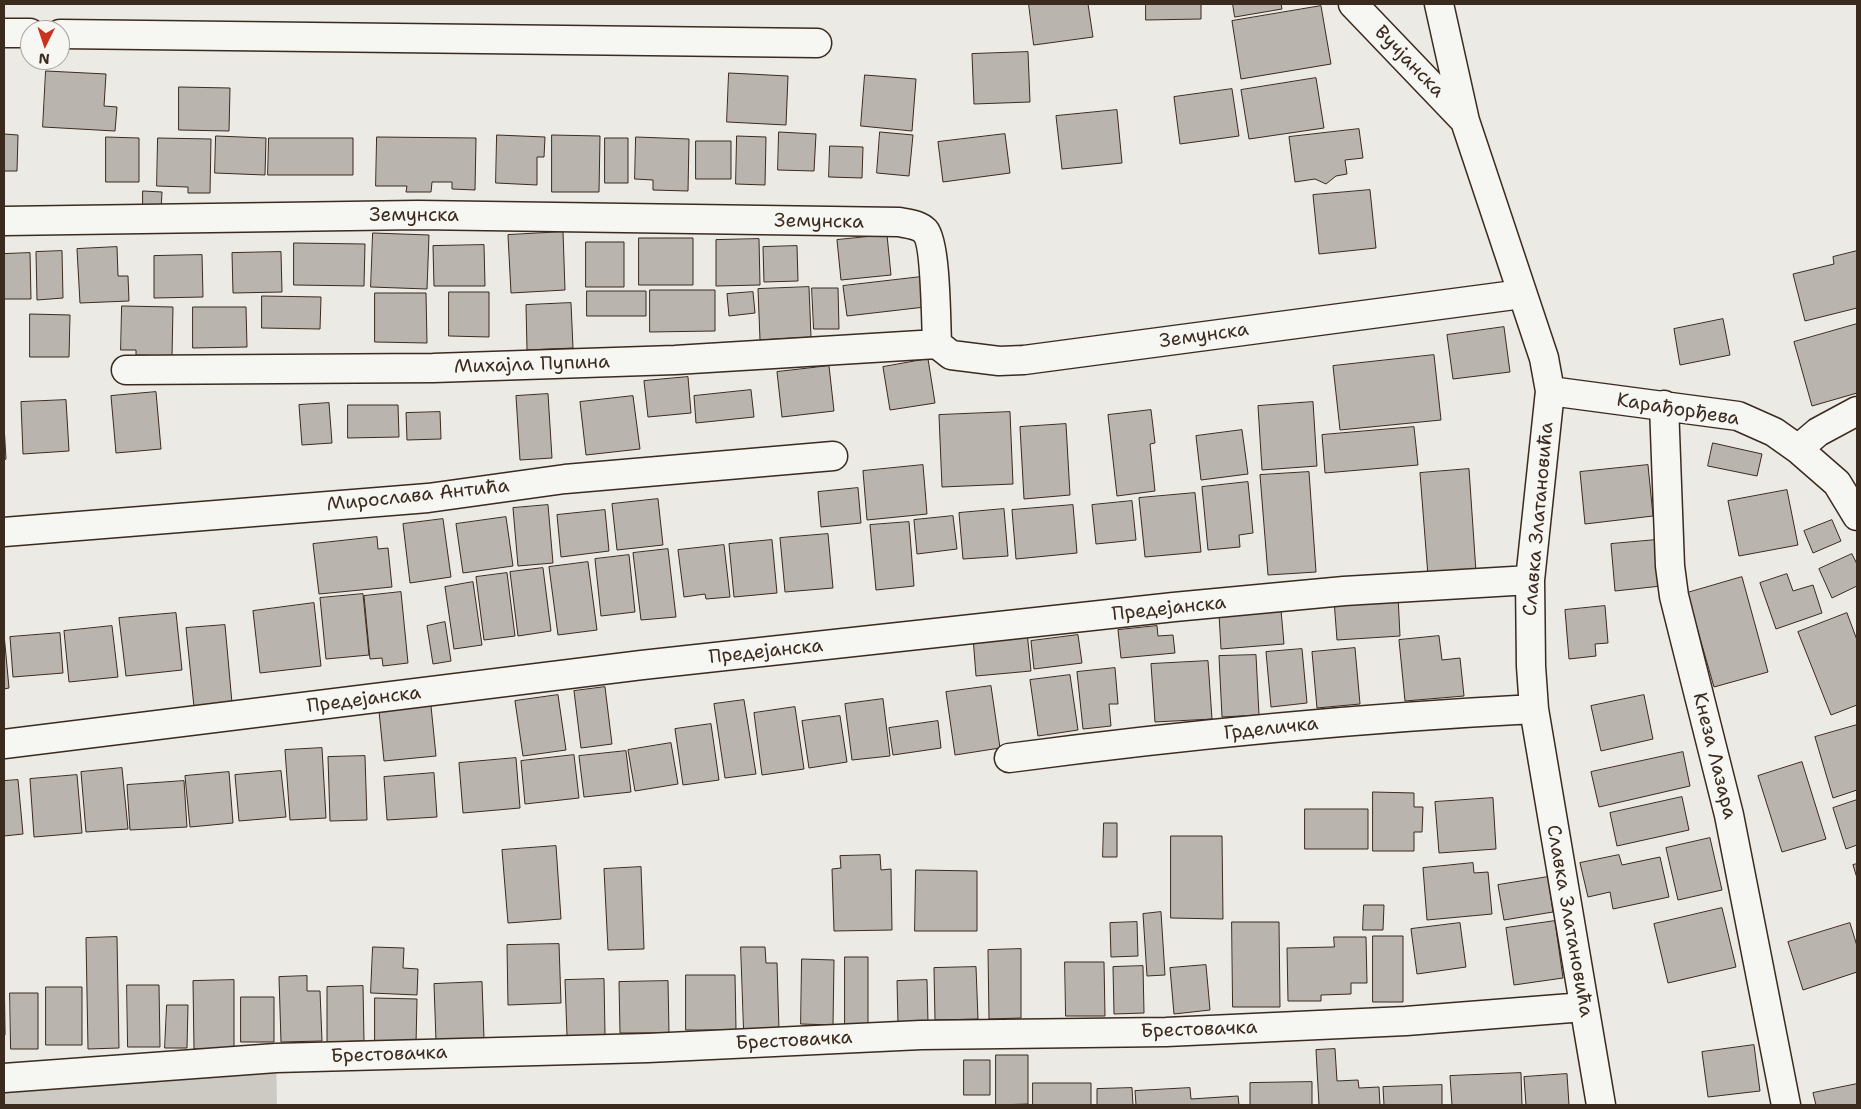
<!DOCTYPE html>
<meta charset="utf-8">
<style>
body{margin:0}
#map{position:relative;width:1861px;height:1109px;overflow:hidden;background:#ebeae5;font-family:"Shantell Sans",sans-serif}
canvas{display:block}
.frame{position:absolute;inset:0;border:5px solid #3b2a1e;pointer-events:none}
.north{position:absolute;left:20px;top:20px;width:50px;height:50px;box-sizing:border-box;background:#f6f6f2;border:1px solid #aba49d;border-radius:50%;rotate:184deg;font-size:14px;font-weight:700;line-height:20px;text-align:center;color:#3b2a1e}
.north::after{content:'';display:block;margin:auto;width:18px;height:22px;background:#c8321e;clip-path:polygon(50% 0,100% 100%,50% 72%,0 100%)}
</style>
<div id="map">
<canvas width="1861" height="1109"></canvas>
<div class="frame"></div>
<div class="north">N</div>
</div>
<script>
const ctx = document.querySelector('canvas').getContext('2d');
ctx.lineJoin = 'round';
function paint(path, color) { ctx.fillStyle = color; ctx.fill(path, 'evenodd'); }
function strokePath(path, color, width, dash) { ctx.strokeStyle = color; ctx.lineWidth = width; ctx.lineCap = dash ? 'butt' : 'round'; ctx.setLineDash(dash || []); ctx.stroke(path); }
function drawText(font, color, halo, rows, align = 'center') {
  ctx.font = font + ' "Shantell Sans",sans-serif'; ctx.lineWidth = 4; ctx.setLineDash([]); ctx.textBaseline = 'middle'; ctx.strokeStyle = halo; ctx.fillStyle = color; for (const [text, x, y, turn = 0] of rows) {
    ctx.save(); ctx.translate(x, y); ctx.rotate((+turn || 0) * Math.PI / 180); ctx.textAlign = isNaN(turn) ? turn : align; if (halo) ctx.strokeText(text, 0, 0); ctx.fillText(text, 0, 0); ctx.restore();
  }
}
paint(new Path2D(`
 M276 1058 277 1105H4V1066Z`), '#cdcac4');
const building = new Path2D(`
 M1029 4H1088L1093 37 1034 45Z
 M1146 4H1201V19L1146 20Z
 M1233 4H1281L1282 9 1235 17Z
 M1321 6 1331 64 1241 79 1232 21Z
 M1028 52 1030 102 974 104 972 54Z
 M46 71 106 74 104 106 117 107 115 131 43 127Z
 M729 73 788 76 786 125 727 122Z
 M865 75 916 79 912 131 861 126Z
 M1316 78 1324 128 1249 139 1241 90Z
 M179 87 230 88 229 131 179 130Z
 M1232 89 1239 136 1180 144 1174 97Z
 M1117 110 1122 163 1062 169 1056 116Z
 M1359 129 1363 158 1345 160 1347 174 1336 176 1326 184 1315 179 1295 182 1289 137Z
 M779 132 816 134 814 171 778 170Z
 M880 132 913 135 909 176 877 173Z
 M4 134 18 135 17 171H4Z
 M1005 134 1010 173 943 182 938 142Z
 M497 135 545 137 544 157H537V185L496 183Z
 M552 135 600 136 599 192H552Z
 M216 136 266 138 265 175 215 173Z
 M737 136 766 137 765 185 736 184Z
 M106 137 139 138V182H106Z
 M377 137 476 138 475 190 452 189V182H432L431 192H406L407 186H376Z
 M636 137 689 139 688 191 653 190V180L635 179Z
 M158 138 211 139 210 193H188V187L157 186Z
 M269 138H353V175H268Z
 M605 138H628V183H605Z
 M696 141H731V179H696Z
 M830 146 863 147 862 178 829 177Z
 M1370 190 1376 248 1319 254 1313 195Z
 M143 191 162 192 161 210H143Z
 M563 232 565 290 511 293 508 235Z
 M373 233 429 235 427 289 371 287Z
 M887 235 891 275 841 280 837 240Z
 M639 238H693V285H639Z
 M759 239 760 285 716 286V240Z
 M586 242H624V287H586Z
 M294 243 365 244 364 286 294 285Z
 M484 245 485 286H434L433 246Z
 M797 246 798 281 764 282 763 247Z
 M117 247 118 276H128L129 301 80 303 77 249Z
 M62 251 63 298 37 300 36 252Z
 M1857 251V308L1805 321 1793 274 1834 264 1833 257Z
 M281 252 282 292 233 293 232 253Z
 M30 253 31 299H4V254Z
 M202 255 203 297 154 298V256Z
 M921 277 925 307 847 316 843 286Z
 M809 287 811 337 760 340 758 289Z
 M812 288H838L839 329H814Z
 M650 290H715V331L650 332Z
 M587 291H646V316H587Z
 M449 292H489V337L449 336Z
 M753 292 755 313 729 316 727 294Z
 M375 293H426L427 343 375 342Z
 M262 296 321 297 320 329 262 328Z
 M571 303 573 348 527 350 526 305Z
 M122 306 173 307 172 356 136 355V350H121Z
 M193 307H246L247 347 193 348Z
 M30 314 70 315 69 357H30Z
 M1723 319 1730 355 1680 365 1674 329Z
 M1857 324V393L1812 406 1794 342Z
 M1504 327 1510 372 1453 379 1447 335Z
 M1434 355 1441 420 1340 430 1333 366Z
 M928 359 935 403 890 410 883 367Z
 M829 366 834 411 782 417 777 372Z
 M688 377 691 413 648 417 644 381Z
 M751 390 754 417 696 423 694 396Z
 M156 392 161 449 116 453 111 396Z
 M548 394 552 458 520 460 516 396Z
 M633 396 640 449 586 455 580 402Z
 M66 400 69 451 23 454 21 402Z
 M1313 402 1317 466 1262 470 1258 406Z
 M329 403 332 443 302 445 299 405Z
 M348 405H398L399 437 348 438Z
 M1151 410 1155 443 1150 444 1155 491 1117 496 1108 415Z
 M440 412 441 439 407 440 406 413Z
 M1010 412 1013 484 942 487 939 415Z
 M1066 424 1070 495 1024 499 1020 427Z
 M4 425 6 459 4 460Z
 M1414 427 1418 465 1325 473 1322 435Z
 M1242 430 1248 474 1201 480 1196 436Z
 M1713 443 1762 454 1757 476 1708 466Z
 M923 465 927 514 867 520 863 471Z
 M1648 465 1653 516 1585 524 1580 472Z
 M1469 469 1476 572 1428 576 1420 473Z
 M1309 472 1316 572 1268 575 1260 475Z
 M1248 482 1253 533 1239 535 1240 547 1208 550 1202 487Z
 M858 488 861 523 821 527 818 492Z
 M1787 490 1798 545 1739 556 1728 501Z
 M1195 493 1201 552 1145 557 1139 498Z
 M658 499 663 545 617 550 612 504Z
 M1132 501 1136 540 1096 544 1092 505Z
 M548 505 553 563 518 566 513 508Z
 M1073 505 1077 553 1016 559 1012 510Z
 M1004 509 1008 556 963 559 959 513Z
 M605 510 609 551 561 557 557 515Z
 M953 516 957 549 917 554 914 520Z
 M506 517 513 566 463 573 456 524Z
 M443 519 451 577 410 583 403 524Z
 M1832 520 1841 541 1813 553 1804 531Z
 M909 522 914 586 876 590 870 525Z
 M828 534 833 588 785 592 780 538Z
 M377 537 378 549 388 548 392 587 319 594 313 544Z
 M772 540 777 593 734 597 729 544Z
 M1656 540 1661 586 1615 591 1611 544Z
 M724 545 730 597 706 599 705 594 684 597 678 550Z
 M668 549 676 617 641 620 633 553Z
 M1852 554 1857 564V586L1832 598 1819 569Z
 M629 555 635 612 601 616 595 559Z
 M588 562 597 630 558 635 549 567Z
 M543 568 551 631 518 636 510 572Z
 M507 573 515 636 484 640 476 577Z
 M1787 574 1793 591 1813 585 1822 613 1776 629 1760 583Z
 M1742 577 1768 672 1714 687 1687 593Z
 M473 582 482 645 454 649 445 587Z
 M401 592 408 663 383 666 382 658 370 659 364 596Z
 M363 594 369 655 326 659 320 598Z
 M1398 596 1400 636 1337 640 1334 600Z
 M314 603 321 666 260 673 253 611Z
 M1605 606 1608 643 1595 644 1596 656 1569 659 1565 610Z
 M1281 610 1284 644 1221 649 1219 614Z
 M176 613 182 670 126 676 119 618Z
 M1847 613 1857 640V705L1831 715 1798 632Z
 M445 622 451 661 433 664 427 626Z
 M225 625 232 703 194 707 186 628Z
 M112 626 118 677 69 682 64 631Z
 M1157 626 1158 636 1173 635 1175 653 1121 658 1118 630Z
 M1027 632 1031 671 976 676 973 637Z
 M60 633 63 673 13 677 10 637Z
 M4 634 9 688 4 689Z
 M1078 635 1082 663 1034 669 1031 641Z
 M1439 636 1442 660 1460 658 1464 696 1405 701 1399 640Z
 M1355 648 1360 704 1317 708 1312 652Z
 M1302 649 1307 703 1271 707 1266 652Z
 M1256 655 1259 715 1222 717 1219 656Z
 M1208 661 1212 719 1155 722 1151 664Z
 M1115 668 1118 704H1109L1111 726 1083 729 1077 672Z
 M1070 675 1078 730 1038 736 1030 680Z
 M991 686 1000 748 955 755 946 692Z
 M605 687 612 744 581 748 574 691Z
 M558 695 566 750 523 756 515 701Z
 M1644 695 1653 739 1601 751 1591 706Z
 M883 699 890 756 852 760 845 704Z
 M744 700 756 774 725 778 714 704Z
 M431 706 436 756 384 761 379 711Z
 M795 707 804 769 762 775 754 713Z
 M840 716 847 762 809 768 802 721Z
 M938 721 941 748 893 755 889 728Z
 M711 724 719 780 683 785 675 729Z
 M1857 725V790L1833 798 1815 737Z
 M671 743 678 784 635 791 628 750Z
 M322 748 326 818 290 820 285 750Z
 M626 751 631 792 584 797 579 756Z
 M1683 752 1690 786 1599 807 1591 772Z
 M574 755 579 798 525 804 521 761Z
 M365 756 367 820 330 821 328 757Z
 M516 758 520 808 463 813 459 763Z
 M1802 762 1826 839 1782 852 1758 776Z
 M122 768 128 829 86 832 81 772Z
 M281 771 286 817 239 821 235 775Z
 M229 772 233 823 190 827 185 776Z
 M434 773 437 817 387 820 384 777Z
 M77 775 82 833 34 837 30 779Z
 M18 780 23 834 4 836V781Z
 M184 781 187 827 130 830 127 785Z
 M1373 792 1414 793V807H1423L1422 832H1414V851H1373Z
 M1682 797 1689 830 1617 846 1610 813Z
 M1493 798 1496 849 1439 853 1435 802Z
 M1857 800V845L1846 849 1833 808Z
 M1305 809H1368V849H1305Z
 M1104 823H1117V857H1103Z
 M1171 836H1222L1223 919 1171 918Z
 M1710 838 1722 890 1678 900 1666 848Z
 M556 846 561 919 508 923 502 850Z
 M880 855 881 870 891 869 892 930 834 931 832 869 841 868 840 856Z
 M1619 855 1622 865 1660 857 1669 897 1613 909 1610 892 1588 897 1580 863Z
 M1473 863 1474 873 1488 872 1492 914 1427 920 1423 868Z
 M1857 864V878L1853 865Z
 M641 867 644 949 608 950 604 869Z
 M916 870 977 871V931H915Z
 M1548 877 1553 912 1504 920 1498 885Z
 M1364 905H1384L1383 930H1363Z
 M1722 908 1736 967 1668 983 1654 924Z
 M1161 912 1165 975 1147 976 1143 914Z
 M1555 921 1563 978 1514 985 1506 928Z
 M1137 922 1138 956 1111 957 1110 923Z
 M1232 922H1279L1280 1007H1233Z
 M1460 923 1466 967 1417 974 1411 929Z
 M1850 923 1857 946V972L1803 990 1788 942Z
 M1373 936H1403V1002H1373Z
 M117 937 119 1048 88 1049 86 938Z
 M1334 937H1366L1367 983H1351V994L1321 995V1001H1288L1287 948 1334 947Z
 M559 944 561 1003 508 1005 507 945Z
 M373 947 404 948 403 968 418 969 417 995 371 993Z
 M741 947H765L766 963H777L779 1030 744 1031Z
 M1021 949V1018L989 1019 988 950Z
 M4 957 5 1035H4Z
 M845 957H868V1026H845Z
 M802 959 834 960 833 1025 801 1024Z
 M1065 962H1104L1105 1016H1066Z
 M1206 965 1210 1010 1174 1014 1170 968Z
 M1143 966 1144 1013 1114 1014 1113 967Z
 M976 967 978 1019 935 1020 934 968Z
 M686 975H735L736 1030H686Z
 M307 976V991H320L322 1041 281 1042 279 977Z
 M604 979 605 1035 567 1036 565 980Z
 M234 980V1048L194 1049 193 981Z
 M927 980 928 1023 898 1024 897 981Z
 M668 981 669 1033H620L619 982Z
 M482 982 484 1039 436 1041 434 984Z
 M127 985H159L160 1047H128Z
 M363 986 364 1041 327 1042V987Z
 M46 987H82V1045H46Z
 M10 993H38V1049H11Z
 M241 997H274V1042H241Z
 M375 998 417 999 416 1044 375 1043Z
 M167 1005H188L187 1048H165Z
 M1754 1045 1760 1091 1708 1097 1702 1052Z
 M1335 1049 1337 1081 1358 1080 1359 1088 1379 1087 1380 1105H1319L1316 1050Z
 M996 1055H1028V1104L996 1105Z
 M964 1060H990V1095H964Z
 M1521 1073 1522 1105H1452L1450 1076Z
 M1567 1074 1569 1105H1526L1524 1077Z
 M1312 1082V1105H1250V1083Z
 M1033 1083H1091V1105H1033Z
 M1857 1084V1105H1816L1813 1093Z
 M1442 1085V1105H1384L1383 1087Z
 M1132 1088 1133 1105H1097V1089Z
 M1190 1088 1191 1099 1238 1096 1239 1105H1136L1135 1091Z`);
paint(building, '#bab4ae');
strokePath(building, '#3b2a1e', 1);
const street = new Path2D(`
 M1353 4 1465 121
 M1439 4 1465 121 1544 358 1550 391 1530 580 1531 666 1534 709 1601 1105
 M4 33H30
 M60 34 817 43
 M4 221 418 215 899 222C908 224 918 224 925 231 936 243 936 323 937 344L951 355 999 361 1024 360 1522 294
 M126 370 433 368 675 360 937 344
 M1550 391 1738 416 1774 432 1798 449 1837 483 1857 516
 M1664 405 1670 566 1674 596 1729 815 1786 1105
 M1798 449 1818 432 1857 411
 M4 532 428 498 565 479 833 456
 M4 744 642 665 1174 607 1344 591 1530 580
 M1009 758C1183 735 1359 718 1534 709
 M4 1078 276 1058 648 1048 921 1035 1166 1032 1406 1021 1584 1007`);
strokePath(street, '#3b2a1e', 31);
strokePath(street, '#f6f6f2', 28);
drawText('19px', '#3b2a1e', '#f6f6f2', [
 ["Вучјанска",1409,62,46],
 ["Земунска",414,216],
 ["Земунска",819,222,1],
 ["Земунска",1204,336,-8],
 ["Михајла Пупина",532,365,-2],
 ["Карађорђева",1678,410,9],
 ["Мирослава Антића",418,496,-6],
 ["Славка Златановића",1539,519,-85],
 ["Предејанска",1169,609,-6],
 ["Предејанска",766,652,-6],
 ["Предејанска",364,700,-7],
 ["Грделичка",1271,729,-6],
 ["Кнеза Лазара",1714,756,76],
 ["Славка Златановића",1569,921,80],
 ["Брестовачка",1199,1030,-2],
 ["Брестовачка",794,1041,-3],
 ["Брестовачка",389,1055,-2]
]);
</script>
